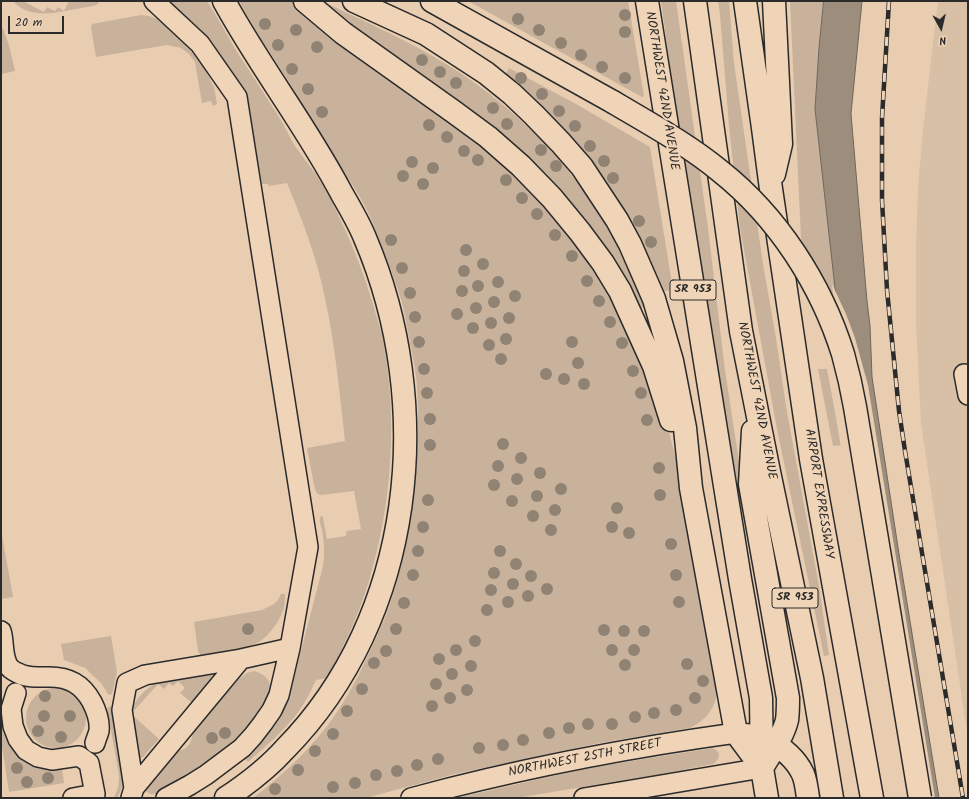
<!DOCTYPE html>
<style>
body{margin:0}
#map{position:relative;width:969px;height:799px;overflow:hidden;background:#e8cdb1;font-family:Kalam,sans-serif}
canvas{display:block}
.frame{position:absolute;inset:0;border:2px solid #2b2b2b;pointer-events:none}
.north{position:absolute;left:921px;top:8px;width:40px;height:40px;-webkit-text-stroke:3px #f0d4b7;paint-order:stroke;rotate:172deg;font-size:11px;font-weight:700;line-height:16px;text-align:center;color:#2b2b2b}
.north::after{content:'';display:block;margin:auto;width:14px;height:18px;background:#2b2b2b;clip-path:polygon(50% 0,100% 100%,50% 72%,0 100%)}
.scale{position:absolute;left:8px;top:16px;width:56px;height:18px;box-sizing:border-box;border:2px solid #2b2b2b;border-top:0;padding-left:5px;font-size:12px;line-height:14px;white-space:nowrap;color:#2b2b2b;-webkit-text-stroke:3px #f0d4b7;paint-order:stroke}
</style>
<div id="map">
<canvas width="969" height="799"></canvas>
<div class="frame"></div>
<div class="north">N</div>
<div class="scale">20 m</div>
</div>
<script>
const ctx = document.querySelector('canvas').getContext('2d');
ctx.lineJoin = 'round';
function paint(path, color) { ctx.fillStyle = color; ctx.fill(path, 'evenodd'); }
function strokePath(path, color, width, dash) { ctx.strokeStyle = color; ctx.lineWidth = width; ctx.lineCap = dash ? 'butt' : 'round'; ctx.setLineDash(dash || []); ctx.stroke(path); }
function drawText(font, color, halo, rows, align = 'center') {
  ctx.font = font + ' Kalam,sans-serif'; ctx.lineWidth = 4; ctx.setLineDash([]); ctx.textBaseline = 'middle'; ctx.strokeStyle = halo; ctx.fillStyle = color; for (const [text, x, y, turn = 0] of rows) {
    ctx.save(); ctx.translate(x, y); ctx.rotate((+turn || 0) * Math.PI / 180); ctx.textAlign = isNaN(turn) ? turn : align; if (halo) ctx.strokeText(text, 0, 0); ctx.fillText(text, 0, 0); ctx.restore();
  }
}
paint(new Path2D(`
 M938 1H968V739L921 423 916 323V247L918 187 923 131 933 42Z`), '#d8c0a6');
paint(new Path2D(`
 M13 1H23L44 12 47 7 55 11 58 7 64 11 69 1H99L98 4 94 6C85 7 75 9 66 11 48 14 27 17 13 1Z
 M164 1H207C218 18 227 35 237 52 251 73 265 95 279 117 285 126 289 137 295 146 303 158 313 169 321 182 329 194 335 208 341 221 354 248 364 275 373 304 376 316 380 327 383 339 398 420 392 505 368 584 358 617 343 648 327 678L316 680C311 691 306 701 299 711 285 730 266 746 248 762L244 758 255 748 273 725 280 714 289 693 293 682 323 566C325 554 324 542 322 530 321 525 319 522 320 517L323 516V518L327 539 346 536V533L347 531 361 529 354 491 321 495C316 494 315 490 314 485L307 448 345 441C339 387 334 333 321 281 313 247 300 215 287 183L269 186 268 184H262L249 111 246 101Z
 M239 1H292L306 13 501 155 605 277 667 424 676 459 717 691C716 708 705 721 690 728L600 743 455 774 366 798H253C279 778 303 756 324 730 342 707 357 680 369 653 378 634 387 615 393 595 414 528 421 457 417 387 416 372 413 357 410 343 407 328 405 313 401 299 395 280 388 262 381 244 377 236 375 227 371 219 363 200 351 183 340 165 324 138 307 111 291 85 273 57 254 30 239 1Z
 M322 1C364 21 407 40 446 64 517 107 582 174 619 249 627 267 642 288 644 307L636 310 467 108 450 95 363 36Z
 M468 1H628L644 96 642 97Z
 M661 1H676L708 228 725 370 738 455 782 696 777 697 769 658 731 447 677 118Z
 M718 1H729L734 63 763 264 775 332 787 412 819 586 829 655 824 656 777 429 740 228 729 126 720 14Z
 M790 1H824L819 49 815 109 836 298 804 295 800 218Z
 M141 15 149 16 157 19 183 43 195 55 202 64 214 87 217 104 213 106 211 101 202 103 195 62 189 54 181 48 167 45 96 57 91 28 92 24Z
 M1 25C9 41 11 54 15 71L1 74Z
 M509 68 576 104 650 147 673 290 665 291 662 294 505 75Z
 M818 369H829L842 445 833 446Z
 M1 530 13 597 1 599Z
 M281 594H285C285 598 285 603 284 607 282 618 268 638 257 643 240 652 219 654 201 657L198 651 194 622 262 610 274 604 278 600Z
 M111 636 117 672 112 694 110 695 108 694 101 683 85 668 64 660 61 644Z
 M254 671C280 678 269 698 258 714 255 719 252 725 248 729 228 751 202 768 177 783 171 786 163 792 155 794 151 795 147 793 145 789L176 751C187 751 194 741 192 731L240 678 247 673Z
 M211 674 214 677 212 682 192 703 180 693 185 688 178 681 173 686 169 683 164 689 158 684 131 714 159 739 143 757 140 758 138 756 131 712C135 700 145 688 157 683Z
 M26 718a30 30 0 1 1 60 0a30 30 0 1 1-60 0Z
 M111 706 122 766 123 785 117 798H114C118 790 119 784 119 775L107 708Z
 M1 709 4 729 11 744 35 766 48 769H62L64 783 9 792 1 740Z
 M712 748C721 751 721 759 713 764L672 772 517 798H456L562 774 595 767Z`), '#c8b29c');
const water = new Path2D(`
 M824 1H862L851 114 867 301 870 326 872 377 899 554 939 798H902L836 297 815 109 819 48Z`);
paint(water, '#9d8d7c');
strokePath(water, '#6f665c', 1);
paint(new Path2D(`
 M832 284 846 314 855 338 868 385 935 798H900L835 412 827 369 823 344 811 310 806 311 805 309 802 295 804 293 823 291 833 295Z`), '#e8cdb1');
const minor = new Path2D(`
 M154 1 200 44 237 97 308 547 290 648 279 695 272 710 263 723 253 736 242 748 206 775 190 785 166 798
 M964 374 968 395
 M1 631C5 642 1 660 11 669 11 669 15 672 16 672 26 678 37 677 49 677 69 677 82 684 92 702 96 710 100 722 99 731 98 735 96 739 95 743
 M16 693 11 709 13 726 18 739 26 750 38 757 52 760 79 756 89 763 95 794 73 798
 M134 788 122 710 127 683 145 675 241 659
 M131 798 134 788 241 659 290 648
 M411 798C518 769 627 748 736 733L751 734
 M584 798 762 768`);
const highway = new Path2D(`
 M224 1C260 67 307 127 342 194 350 208 359 223 365 238 436 404 415 617 285 749 268 768 247 784 226 798
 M305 1 343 33 454 112 488 137 521 166 552 198 580 232 603 263 620 291 654 366 671 420
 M354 1 426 34 486 73 512 94 534 115 561 143 582 167 617 220 630 244 654 299 672 361 685 428 691 488 736 733 762 768
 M432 1 613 102
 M647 1 740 579 761 698 762 768 767 798
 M695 1 741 331 768 467 812 678 832 798
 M745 1 763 128 771 189 811 459 872 798
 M774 1 781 144 774 174
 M753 431 750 484 788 698C788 706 788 713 787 720 783 737 770 754 762 768
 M764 738C780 746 795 757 803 774 806 781 807 790 808 798`);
strokePath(minor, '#2b2b2b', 22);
strokePath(highway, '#2b2b2b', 25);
strokePath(minor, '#f0d4b7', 19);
strokePath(highway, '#f0d4b7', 22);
const rail = new Path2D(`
 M889 1 882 118V200L887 290 899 411 905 451 963 798`);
strokePath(rail, '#2b2b2b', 4.5);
strokePath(rail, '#f0d4b7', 3, [9]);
const highwayBridge = new Path2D(`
 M613 102C650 124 687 144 720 171 778 217 821 284 843 354 848 372 852 390 855 407L920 798`);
strokePath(highwayBridge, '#2b2b2b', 25, []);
strokePath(highwayBridge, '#f0d4b7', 22);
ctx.fillStyle = '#918374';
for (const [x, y] of [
 [625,15],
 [518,19],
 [265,24],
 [296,30],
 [539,30],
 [625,32],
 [561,43],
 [278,45],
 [317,47],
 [581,55],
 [422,60],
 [602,67],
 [292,69],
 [440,72],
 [521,78],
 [625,78],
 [456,83],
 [308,89],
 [542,94],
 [493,108],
 [559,111],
 [322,112],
 [507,124],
 [429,125],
 [575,126],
 [447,137],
 [590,146],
 [541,150],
 [464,151],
 [478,160],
 [604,161],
 [412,162],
 [556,166],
 [433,168],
 [403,176],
 [613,178],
 [506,180],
 [423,184],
 [522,198],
 [537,214],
 [639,221],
 [555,235],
 [391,240],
 [651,242],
 [466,250],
 [572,256],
 [483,264],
 [402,268],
 [464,271],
 [587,281],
 [498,282],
 [478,286],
 [462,291],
 [410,293],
 [515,296],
 [599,301],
 [494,302],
 [476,308],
 [457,314],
 [415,317],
 [509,318],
 [610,322],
 [491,323],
 [473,328],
 [506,339],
 [419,342],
 [572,342],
 [622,343],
 [489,345],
 [501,359],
 [578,363],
 [424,369],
 [633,371],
 [546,374],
 [564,379],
 [584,384],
 [427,393],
 [641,393],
 [430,419],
 [647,420],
 [503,444],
 [430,445],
 [521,458],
 [498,466],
 [659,468],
 [540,473],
 [517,479],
 [494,485],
 [561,489],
 [660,495],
 [537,496],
 [428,500],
 [512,501],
 [617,508],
 [555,510],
 [533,516],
 [423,527],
 [612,527],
 [551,530],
 [629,533],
 [671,544],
 [418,551],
 [500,551],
 [516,564],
 [494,573],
 [413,575],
 [676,575],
 [531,576],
 [513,584],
 [547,589],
 [491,590],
 [528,596],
 [508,602],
 [679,602],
 [404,603],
 [487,610],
 [248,629],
 [396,629],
 [604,630],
 [624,631],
 [644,631],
 [475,641],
 [456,650],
 [612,650],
 [634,650],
 [386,651],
 [439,659],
 [374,663],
 [687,664],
 [625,665],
 [471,666],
 [452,674],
 [703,681],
 [436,684],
 [362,689],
 [467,690],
 [45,696],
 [450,698],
 [695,698],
 [432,706],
 [676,710],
 [347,711],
 [654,713],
 [44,716],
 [70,716],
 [635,717],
 [588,724],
 [612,724],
 [569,728],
 [38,731],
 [225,733],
 [549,733],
 [333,734],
 [61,737],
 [212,738],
 [523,740],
 [503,745],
 [479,748],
 [315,751],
 [438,759],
 [417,765],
 [17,768],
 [298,770],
 [397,771],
 [376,775],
 [48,778],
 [27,782],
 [355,783],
 [333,787],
 [275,789]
]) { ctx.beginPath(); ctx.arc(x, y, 6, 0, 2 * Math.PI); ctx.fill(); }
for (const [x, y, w] of [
 [693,290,46],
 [795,598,46]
]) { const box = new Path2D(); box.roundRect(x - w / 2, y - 10, w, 20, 3); ctx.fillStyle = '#f0d4b7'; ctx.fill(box); strokePath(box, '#2b2b2b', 1); }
drawText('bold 12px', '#2b2b2b', null, [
 ["SR 953",693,290],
 ["SR 953",795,598]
]);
drawText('13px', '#2b2b2b', '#f0d4b7', [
 ["NORTHWEST 42ND AVENUE",661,91,81],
 ["NORTHWEST 42ND AVENUE",756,401,79],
 ["AIRPORT EXPRESSWAY",818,494,81],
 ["NORTHWEST 25TH STREET",585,759,-11]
]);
</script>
